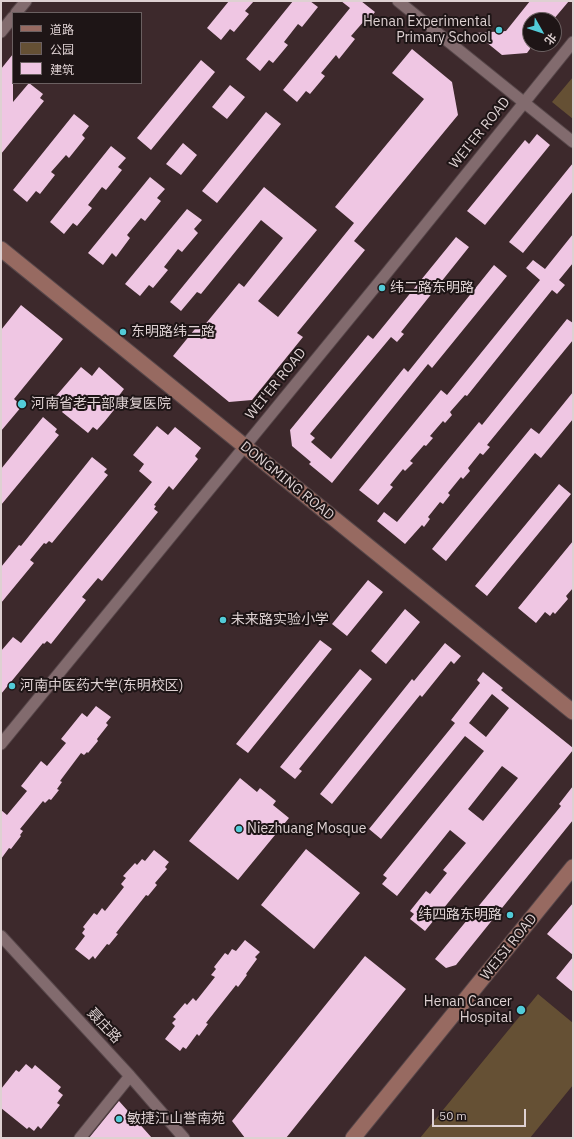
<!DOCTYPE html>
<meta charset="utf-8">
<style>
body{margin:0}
#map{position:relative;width:574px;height:1139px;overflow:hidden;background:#3d292c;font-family:"IBM Plex Sans","Noto Sans SC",sans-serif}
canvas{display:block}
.frame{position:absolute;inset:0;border:2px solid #ded1d2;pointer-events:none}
.legend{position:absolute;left:12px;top:12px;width:130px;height:72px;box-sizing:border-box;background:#1e1516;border:1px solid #6b6061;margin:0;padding:5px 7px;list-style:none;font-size:12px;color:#ded1d2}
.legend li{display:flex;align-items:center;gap:8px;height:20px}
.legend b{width:20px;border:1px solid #6b6061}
.north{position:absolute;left:522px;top:12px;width:40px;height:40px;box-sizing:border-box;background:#1e1516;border:1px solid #6b6061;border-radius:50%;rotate:129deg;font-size:11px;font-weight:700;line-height:16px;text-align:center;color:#ded1d2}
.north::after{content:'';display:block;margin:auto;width:14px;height:18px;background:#52cbd8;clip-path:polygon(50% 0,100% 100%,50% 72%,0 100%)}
.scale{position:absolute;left:432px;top:1109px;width:94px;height:18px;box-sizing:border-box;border:2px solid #ded1d2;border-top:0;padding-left:5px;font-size:12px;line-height:14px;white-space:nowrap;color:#ded1d2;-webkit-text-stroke:3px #1e1516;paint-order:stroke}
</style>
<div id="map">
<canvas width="574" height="1139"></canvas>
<div class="frame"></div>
<ul class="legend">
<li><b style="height:5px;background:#976a61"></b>道路</li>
<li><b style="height:11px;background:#655034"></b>公园</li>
<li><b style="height:11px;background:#efc6e3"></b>建筑</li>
</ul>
<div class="north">北</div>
<div class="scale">50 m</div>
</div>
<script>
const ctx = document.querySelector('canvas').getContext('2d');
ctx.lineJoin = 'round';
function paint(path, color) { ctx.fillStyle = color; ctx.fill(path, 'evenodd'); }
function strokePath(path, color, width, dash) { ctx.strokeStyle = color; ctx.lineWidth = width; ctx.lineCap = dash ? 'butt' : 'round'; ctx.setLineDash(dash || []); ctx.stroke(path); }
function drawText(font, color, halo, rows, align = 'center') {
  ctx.font = font + ' "IBM Plex Sans","Noto Sans SC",sans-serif'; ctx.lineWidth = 4; ctx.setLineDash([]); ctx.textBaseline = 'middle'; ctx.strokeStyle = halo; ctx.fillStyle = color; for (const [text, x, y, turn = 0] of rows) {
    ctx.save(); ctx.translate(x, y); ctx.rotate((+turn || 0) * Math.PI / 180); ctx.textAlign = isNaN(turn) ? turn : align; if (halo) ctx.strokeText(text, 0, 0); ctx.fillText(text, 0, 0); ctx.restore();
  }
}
paint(new Path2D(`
 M573 77V119L552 102Z
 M538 994 573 1023V1085L530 1138H420Z`), '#655034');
paint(new Path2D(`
 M229 1H254L245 11 249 14 234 32 230 29 221 40 207 28Z
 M293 1H310L318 7 302 27 298 24 284 42 288 45 273 63 269 60 260 71 246 59Z
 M341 1H361L375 12 367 22 365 20 351 36 355 39 339 59 336 55 321 73 325 76 310 94 306 91 297 102 283 90 350 8Z
 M530 1H569L553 20H530V49L527 53 502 55 475 33 506 31Z
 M412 49 452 82 458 115 354 241 365 250 297 333 303 337 252 400 229 402 173 356 199 324 203 327 239 283 244 287 283 238 261 220 201 294 197 292 181 311 170 302 264 187 317 230 258 301 278 317 354 223 335 207 424 99 392 73Z
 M13 54V102L29 83 43 94 40 98 44 101 1 154V69Z
 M201 60 215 72 151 150 137 138Z
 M230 85 245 97 227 119 212 107Z
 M266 112 281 124 217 203 202 191Z
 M74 114 89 126 82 135 85 138 69 158 66 155 51 172 55 175 40 194 36 191 27 202 13 190Z
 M537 134 550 145 485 225 467 211 525 140 529 144Z
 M183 143 197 155 181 175 166 164Z
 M111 146 126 158 118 167 122 170 106 190 102 187 88 205 92 208 77 226 73 223 64 234 50 222Z
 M573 163V191L523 253 509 242Z
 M150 177 165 189 157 198 161 201 145 221 141 218 127 235 130 238 116 257 112 253 103 265 88 253Z
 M187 209 202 220 194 229 198 233 182 252 178 249 164 267 168 270 153 288 149 285 140 296 125 284Z
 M573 234V263L559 280 565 285 557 294 552 290 467 396 465 395 450 412 452 415 445 423 443 421 430 436 433 438 426 446 424 445 410 461 413 463 405 471 403 469 390 485 393 487 378 505 359 490 441 390 447 395 540 280 526 268 533 260 545 269Z
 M456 237 469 247 401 332 404 334 397 342 391 337 310 434 315 438 311 442 331 459 404 368 408 372 494 265 507 276 432 368 428 364 332 483 309 464 311 462 292 446 290 430 368 335 373 339Z
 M21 305 63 339 14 399 22 406 1 431V330Z
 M567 319 573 323V340L487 445 490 447 483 455 480 453 468 468 470 471 463 479 461 477 448 493 450 495 443 504 440 502 428 517 430 519 424 527 422 525 405 544 377 521 384 512 397 522 479 422 482 425Z
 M81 367 92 376 99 367 124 389 118 397 122 400 105 421 97 430 93 427 88 433 62 412 67 405 56 396Z
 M573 392V419L541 458 535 453 446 561 432 549 531 428 539 434Z
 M43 417 57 429 55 432 59 435 1 505V469Z
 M157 426 168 435 175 427 201 448 195 456 198 459 173 490 169 486 154 505 156 506 154 509 158 512 102 581 98 578 82 597 86 600 51 644 47 641 44 644 43 643 1 694V651L13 637 21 643 152 482 139 471 144 464 133 455Z
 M92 457 107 469 104 472 108 475 52 543 49 541 46 544 44 543 30 560 34 563 1 603V567L19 545 21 546Z
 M559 484 571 494 487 596 475 586Z
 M573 541V588L566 596 568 599 555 614 553 612 550 616 545 612 536 623 518 608Z
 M368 580 383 592 347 636 332 624Z
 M405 609 420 622 386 664 371 651Z
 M320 640 332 649 248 753 236 744Z
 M445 643 461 656 454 664 451 661 422 697 420 695 332 804 320 794 412 679 414 681Z
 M360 669 372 679 299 769 302 771 295 779 280 767Z
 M483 672 503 688 501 690 573 748V750L425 931 410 919 414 914 410 911 426 891 430 894 447 873 443 870 466 843 450 830 397 896 382 884 387 878 383 875 484 751 465 736 381 839 369 829 455 723 451 720 480 683 477 680ZM492 694 509 708 486 737 469 723ZM502 766 518 778 483 821 468 809Z
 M96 706 111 717 106 723 108 725 97 739 98 741 88 753 87 752 84 755 81 753 60 781 62 782 57 789 59 790 51 800 49 799 45 803 43 801 20 829 23 831 20 835 21 836 11 849 9 848 1 859V810L7 815 27 791 21 786 41 761 47 766 66 743 61 739 82 713 87 717Z
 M240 778 257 792 260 788 276 801 273 805 289 818 238 880 189 841Z
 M573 786V820L456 965 446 968 435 959 561 806 559 804Z
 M306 849 360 893 314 949 261 905Z
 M154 850 169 862 165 867 167 869 155 883 157 885 148 896 146 895 127 919 116 933 118 934 109 945 107 944 95 959 93 956 89 960 75 949 85 936 82 933 85 929 83 927 94 913 97 915 102 908 105 911 124 887 121 884 126 878 123 876 135 863 137 865 142 859 145 861Z
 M573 903V955L547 934Z
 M245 940 260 952 255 957 257 959 246 974 247 975 238 987 236 985 217 1009 206 1023 208 1024 199 1036 197 1034 186 1049 183 1047 180 1051 165 1039 175 1026 172 1023 176 1019 173 1017 185 1003 187 1005 193 998 196 1001 215 977 211 975 216 969 214 967 225 953 228 955 232 949 236 951Z
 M365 956 406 989 286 1138H245L232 1121Z
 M573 957V992L556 978Z
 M26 1064 32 1069 35 1065 61 1087 58 1091 63 1095 57 1103 60 1105 41 1129 38 1126 34 1131 29 1127 27 1129 1 1108V1089L16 1070 19 1072Z
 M119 1101 152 1138H89Z`), '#efc6e3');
const street = new Path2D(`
 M398 1 573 142
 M16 13 26 1
 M1 32 13 17
 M1 744 385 275 573 42
 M1 936 130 1076 184 1138
 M80 1138 130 1076`);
const secondary = new Path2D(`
 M1 249 573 712
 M353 1138 573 867`);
strokePath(street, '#57474a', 13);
strokePath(secondary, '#57474a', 17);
strokePath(street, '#826b6e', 11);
strokePath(secondary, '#976a61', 15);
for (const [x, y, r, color] of [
 [499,30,4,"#52cbd8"],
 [382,288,4,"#52cbd8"],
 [123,332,4,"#52cbd8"],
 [22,404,5,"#52cbd8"],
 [223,620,4,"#52cbd8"],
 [12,686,4,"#52cbd8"],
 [239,829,4,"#52cbd8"],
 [510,915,4,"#52cbd8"],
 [521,1010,5,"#52cbd8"],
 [119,1119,4,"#52cbd8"]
]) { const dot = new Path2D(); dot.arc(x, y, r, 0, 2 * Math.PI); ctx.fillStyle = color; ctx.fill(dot); strokePath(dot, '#1e1516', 1.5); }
drawText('14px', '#ded1d2', '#1e1516', [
 ["Henan Experimental",491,22,"right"],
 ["Primary School",491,38,"right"],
 ["纬二路东明路",390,288],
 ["东明路纬二路",131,332],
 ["河南省老干部康复医院",31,404],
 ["未来路实验小学",231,620],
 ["河南中医药大学(东明校区)",20,686],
 ["Niezhuang Mosque",247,829],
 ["纬四路东明路",502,915,"right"],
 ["Henan Cancer",512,1002,"right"],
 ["Hospital",512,1018,"right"],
 ["敏捷江山誉南苑",127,1119]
], 'left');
drawText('14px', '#ded1d2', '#1e1516', [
 ["WEI'ER ROAD",480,133,-51],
 ["WEI'ER ROAD",276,384,-51],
 ["DONGMING ROAD",287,481,39],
 ["WEISI ROAD",509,947,-51],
 ["聂庄路",104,1026,47]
]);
</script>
